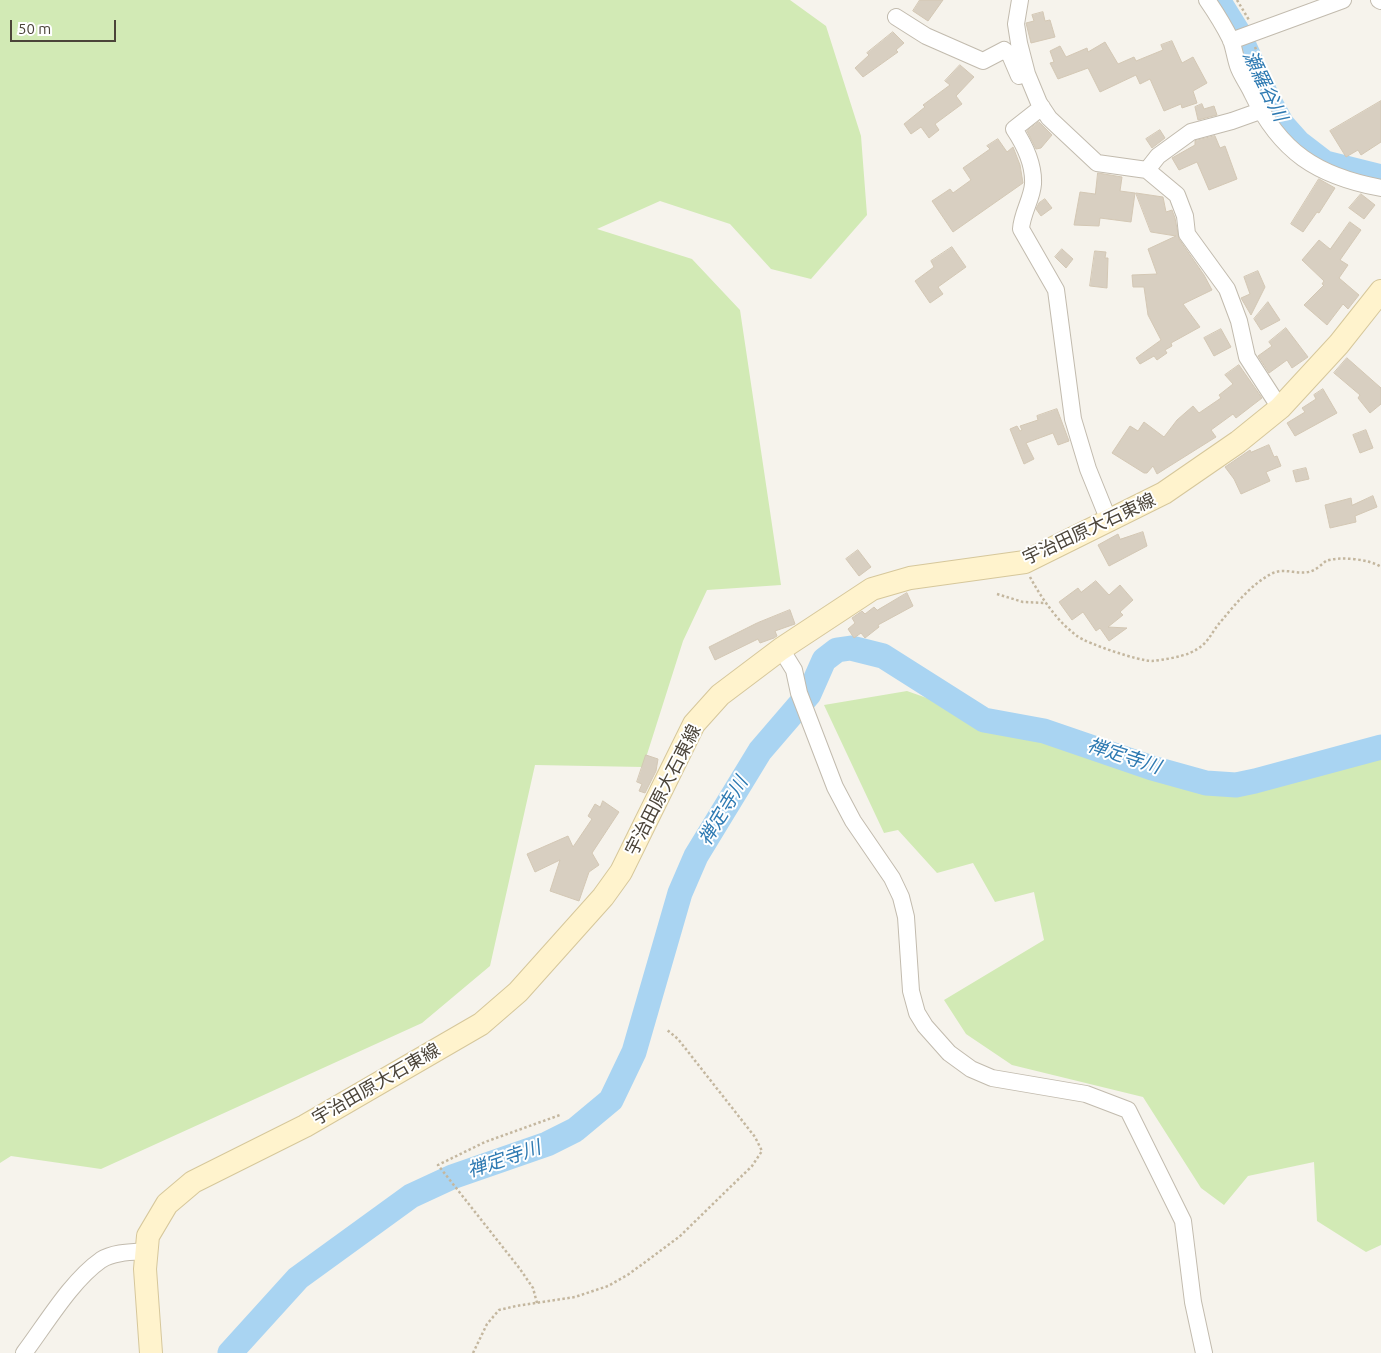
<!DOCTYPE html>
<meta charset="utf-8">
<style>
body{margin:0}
#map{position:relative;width:1381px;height:1353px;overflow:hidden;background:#f6f3ec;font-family:Ubuntu,sans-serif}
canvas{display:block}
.scale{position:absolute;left:10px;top:20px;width:106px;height:22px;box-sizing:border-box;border:2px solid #4b4439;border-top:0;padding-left:6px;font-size:15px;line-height:18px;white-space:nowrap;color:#4b4439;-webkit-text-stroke:4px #fff;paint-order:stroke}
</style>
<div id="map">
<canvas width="1381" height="1353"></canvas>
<div class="scale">50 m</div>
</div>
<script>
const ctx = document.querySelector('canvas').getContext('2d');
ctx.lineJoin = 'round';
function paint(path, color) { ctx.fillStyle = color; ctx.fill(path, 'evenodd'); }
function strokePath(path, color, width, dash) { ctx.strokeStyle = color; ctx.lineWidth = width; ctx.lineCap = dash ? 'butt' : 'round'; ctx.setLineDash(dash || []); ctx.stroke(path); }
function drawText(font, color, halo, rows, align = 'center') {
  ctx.font = font + ' Ubuntu,"Noto Sans JP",sans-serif'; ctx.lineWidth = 4; ctx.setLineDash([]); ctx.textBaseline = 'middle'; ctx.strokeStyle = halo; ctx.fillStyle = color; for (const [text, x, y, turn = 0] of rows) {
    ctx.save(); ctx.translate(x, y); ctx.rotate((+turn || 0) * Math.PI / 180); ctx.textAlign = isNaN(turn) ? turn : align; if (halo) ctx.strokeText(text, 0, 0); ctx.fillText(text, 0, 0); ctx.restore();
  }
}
paint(new Path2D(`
 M0 0H790L826 26 861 136 867 215 811 279 771 269 730 224 660 201 597 229 692 259 740 310 781 585 707 590 683 641 643 767 535 765 490 966 422 1023 101 1169 11 1156 0 1163Z
 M907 691 1188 790 1381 752V1245L1366 1252 1317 1221 1314 1162 1248 1176 1224 1205 1201 1188 1143 1097 1012 1065 966 1034 944 1000 1044 940 1034 892 995 902 973 863 937 873 898 830 884 833 824 705Z`), '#d2eab5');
strokePath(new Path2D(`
 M1218 0 1238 32 1267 97 1282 124 1299 143 1325 163 1381 177
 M230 1353 298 1278 411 1196 452 1177 547 1144 575 1130 611 1100 634 1052 680 893 696 856 760 751 809 694 824 660 837 650 851 648 883 656 984 720 1044 731 1152 768 1206 783 1236 785 1255 781 1381 747`), '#a9d4f2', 25);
const building = new Path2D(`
 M920 0H943L928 21 913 11Z
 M1043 12 1045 21 1050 20 1055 37 1031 43 1026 23 1034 21 1032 15Z
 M893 32 904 43 896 50 898 52 863 77 855 68 869 55 867 53Z
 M1172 41 1182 63 1193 57 1207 83 1193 91 1197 103 1182 108 1181 104 1164 111 1150 79 1140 84 1136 75 1100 92 1088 68 1058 79 1050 63 1054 62 1050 51 1060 46 1066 57 1087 48 1088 52 1105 42 1118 64 1134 57 1136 61 1163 50 1161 45Z
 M960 65 974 77 956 96 962 104 935 124 939 130 929 138 921 127 911 134 904 124 925 107 923 105 950 85 945 81Z
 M1381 101V142L1361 155 1358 150 1346 157 1330 131Z
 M1202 104 1204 109 1214 106 1217 115 1198 120 1195 107Z
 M1039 122 1052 135 1041 148 1036 149 1027 131Z
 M1160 130 1165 138 1152 148 1146 139Z
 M1215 136 1220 148 1225 146 1237 179 1209 190 1197 162 1179 170 1172 158 1195 145V141Z
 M998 139 1007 152 1013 147 1020 165 1023 183 953 232 932 201 950 189 953 193 971 180 963 168 990 149 987 146Z
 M1098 173 1122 177 1120 191 1135 193 1131 222 1100 218 1099 226 1074 225 1080 192 1095 194Z
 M1319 179 1335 188 1319 213 1317 212 1303 232 1291 224Z
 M1136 193 1163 197 1166 212 1172 210 1175 218 1179 239 1204 275 1212 290 1183 304 1200 327 1171 343 1172 346 1165 350 1167 353 1157 360 1154 356 1140 364 1136 358 1161 340 1148 315 1144 287H1133L1132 275 1157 274 1148 249 1176 236 1151 232Z
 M1361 194 1375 205 1364 219 1349 208Z
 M1045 199 1052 208 1041 216 1036 209 1039 203Z
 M1350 222 1361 230 1340 260 1348 265 1339 278 1359 295 1348 309 1343 304 1327 325 1304 305 1324 285 1322 284 1324 281 1302 260 1319 240 1330 249Z
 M952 247 966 267 938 287 943 294 930 303 915 281 934 267 931 261Z
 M1062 249 1073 259 1066 268 1055 257Z
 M1095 251 1106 252 1105 258H1108L1107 288 1090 286Z
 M1258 271 1265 287 1251 315 1241 298 1250 294 1244 277Z
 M1268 302 1280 320 1261 330 1254 319Z
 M1286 328 1308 357 1292 368 1287 360 1269 373 1258 356 1272 346 1269 342Z
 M1221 329 1231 347 1214 356 1204 338Z
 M1347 358 1381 388V404L1370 413 1358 398 1360 395 1334 373Z
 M1239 365 1262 398 1236 418 1233 414 1211 430 1216 437 1157 474 1153 466 1147 473H1144L1112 453 1130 426 1138 431 1144 422 1164 437 1177 420 1193 406 1199 413 1221 398 1219 395 1233 384 1225 375Z
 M1323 389 1337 413 1295 436 1287 423 1305 412 1302 408 1316 399 1314 395Z
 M1057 409 1069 441 1058 445 1053 433 1026 443 1034 459 1024 464 1010 429 1017 426 1020 431 1022 430 1020 426 1038 420 1037 416Z
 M1366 430 1373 448 1360 453 1353 435Z
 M1269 445 1274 457 1277 456 1281 466 1266 472 1270 481 1241 494 1234 479 1225 467 1250 450 1251 452Z
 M1306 468 1309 479 1296 482 1293 471Z
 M1373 496 1377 507 1355 516 1356 522 1330 528 1325 505 1351 498 1352 505Z
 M1143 532 1147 546 1109 566 1098 545 1118 534 1120 539Z
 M858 550 871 567 859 576 846 559Z
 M1096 581 1109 595 1120 585 1133 600 1120 612 1123 615 1108 627 1127 628 1109 641 1100 628 1096 631 1083 612 1072 620 1059 602 1078 588 1081 592Z
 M907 593 913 606 878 625 879 627 865 638 861 633 854 638 848 629 855 623 852 618 862 611 865 614 874 607 877 610Z
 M790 610 795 624 775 631 777 636 774 638 760 643 758 639 715 660 709 647 757 623Z
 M646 755 658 759 656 771 645 793 639 791 642 784 637 782Z
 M603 801 619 812 592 853 599 865 589 872 579 901 550 891 560 860 535 872 527 854 568 836 573 847 592 819 588 816 595 804 600 807Z`);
paint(building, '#d8cfc1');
strokePath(building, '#d3c7b4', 1);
const minor = new Path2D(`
 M1020 0 1016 24 1019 43 1027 74 1039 103 1049 118 1097 163 1147 170 1177 195 1185 216 1187 234 1227 289 1239 321 1247 357 1280 408
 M1207 0C1216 13 1224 26 1231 40 1234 48 1235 57 1238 66 1241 75 1248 84 1252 93 1280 152 1317 176 1381 188
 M1379 0 1381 1
 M896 17 926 36 983 61 1004 50 1010 55 1019 76
 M1231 41 1343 0
 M1042 107 1014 129C1024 144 1034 164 1033 184 1032 199 1022 213 1021 229L1056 290 1073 419 1088 469 1109 521
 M1147 170 1158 156 1191 132 1232 121 1260 111
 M781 649 794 670 799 693 835 787 853 821 892 878 901 897 906 917 911 991 917 1013 925 1026 949 1053 971 1069 992 1078 1086 1094 1128 1110 1183 1221 1193 1302 1204 1353
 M24 1353C46 1324 71 1281 101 1260 113 1252 133 1252 147 1251`);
const secondary = new Path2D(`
 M151 1353 145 1269 148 1236 167 1204 193 1182 305 1126 481 1024 518 992 603 897 621 872 694 724 720 695 781 649 872 589 910 578 1025 562 1164 493 1238 442 1280 408 1339 344 1381 291`);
strokePath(minor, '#c2bbae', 18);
strokePath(secondary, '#d6c79b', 24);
strokePath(new Path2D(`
 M1237 0 1249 20
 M1255 47 1272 90
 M1030 577C1042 599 1057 621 1077 636 1088 644 1139 661 1152 661 1163 660 1180 657 1190 653 1211 643 1209 634 1223 619 1236 603 1254 582 1273 573 1286 567 1301 577 1314 570 1318 568 1322 564 1326 561 1339 556 1370 559 1381 567
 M997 594 1023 602 1046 603
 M537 1303 533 1288 520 1269 438 1165 485 1142 560 1115
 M473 1353 487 1324 499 1310 516 1306 575 1297 608 1286 629 1274 679 1237 752 1166 762 1151 755 1137 678 1039 666 1029`), '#c4b79f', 2.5, [2.5, 2.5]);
strokePath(minor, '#fff', 16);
strokePath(secondary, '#fff3cd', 22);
drawText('18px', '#4b4439', '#fff', [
 ["宇治田原大石東線",1089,529,-25],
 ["宇治田原大石東線",663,790,-63],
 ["宇治田原大石東線",376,1084,-30]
]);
drawText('italic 19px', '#2e7ab2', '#fff', [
 ["瀬羅谷川",1265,86,64],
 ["禅定寺川",1124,756,18],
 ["禅定寺川",723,811,-59],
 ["禅定寺川",504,1159,-19]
]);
</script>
